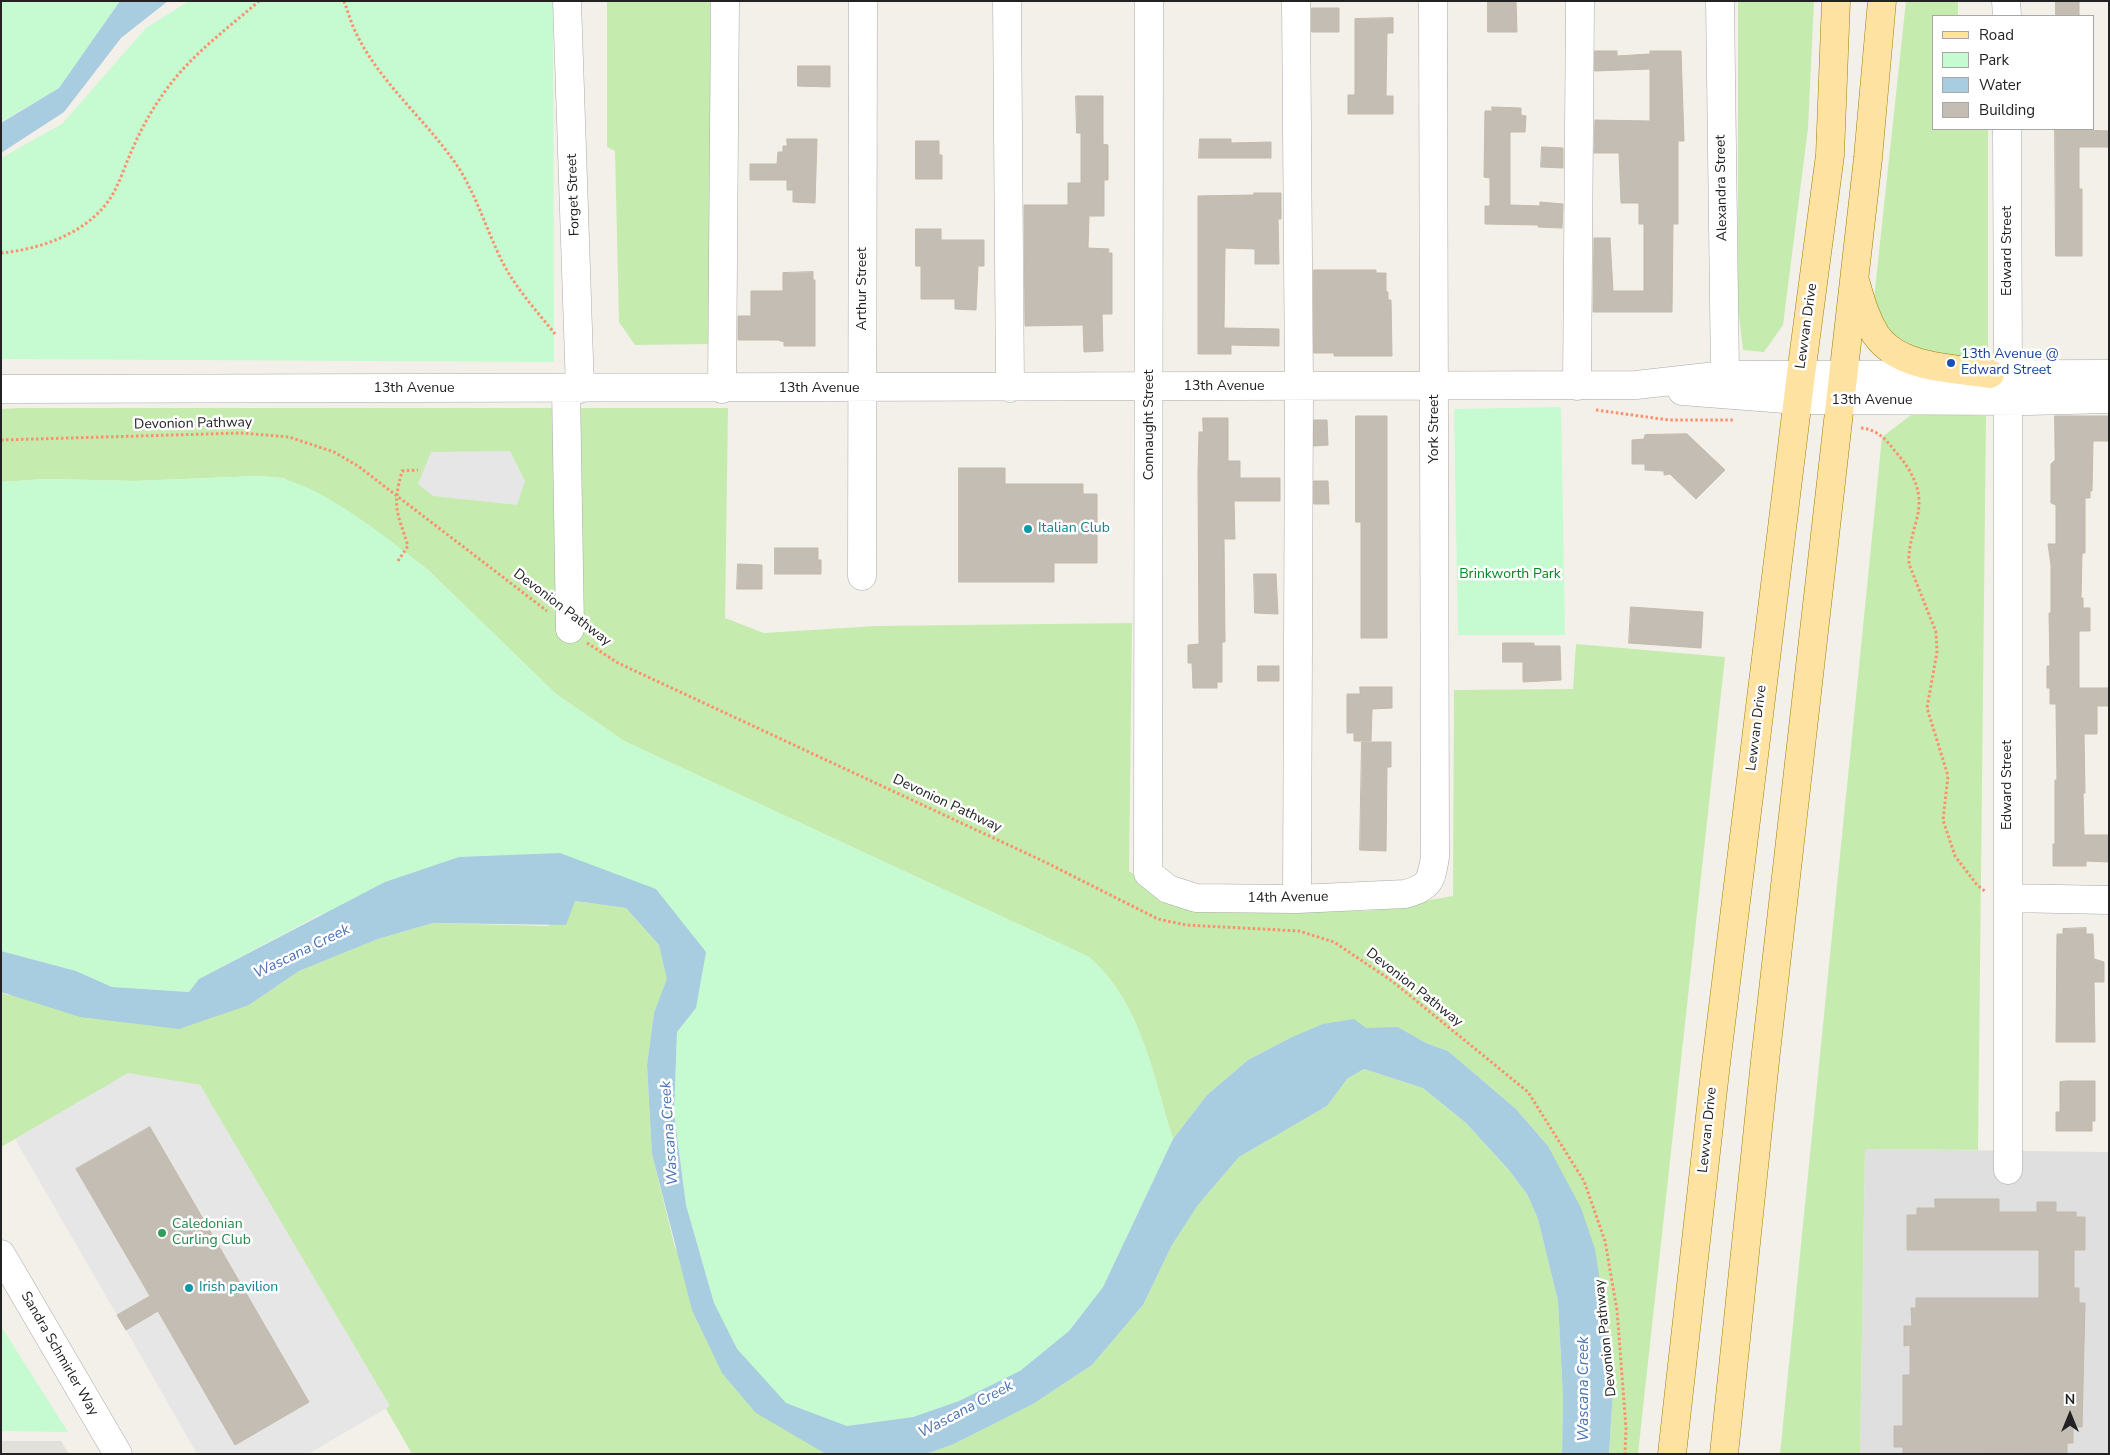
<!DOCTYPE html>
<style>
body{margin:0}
#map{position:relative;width:2110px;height:1455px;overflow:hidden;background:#f2f0e8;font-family:"Nunito Sans",sans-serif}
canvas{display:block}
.frame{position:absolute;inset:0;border:2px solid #222;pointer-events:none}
.legend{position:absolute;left:1932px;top:15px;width:162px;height:115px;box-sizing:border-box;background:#fff;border:1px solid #a7a7a7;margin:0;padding:6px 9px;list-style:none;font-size:15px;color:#222}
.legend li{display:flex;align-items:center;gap:10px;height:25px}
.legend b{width:25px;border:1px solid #a7a7a7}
.north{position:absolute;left:2045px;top:1390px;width:50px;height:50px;-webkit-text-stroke:4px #fff;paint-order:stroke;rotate:0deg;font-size:14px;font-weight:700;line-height:20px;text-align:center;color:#222}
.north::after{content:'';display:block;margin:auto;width:18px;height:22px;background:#222;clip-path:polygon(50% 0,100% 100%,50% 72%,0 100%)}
</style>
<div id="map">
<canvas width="2110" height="1455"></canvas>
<div class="frame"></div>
<ul class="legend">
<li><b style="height:6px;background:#fee2a1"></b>Road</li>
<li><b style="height:14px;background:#c6fbd1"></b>Park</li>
<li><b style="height:14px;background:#a8cce0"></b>Water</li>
<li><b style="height:14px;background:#c3bdb4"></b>Building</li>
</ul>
<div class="north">N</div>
</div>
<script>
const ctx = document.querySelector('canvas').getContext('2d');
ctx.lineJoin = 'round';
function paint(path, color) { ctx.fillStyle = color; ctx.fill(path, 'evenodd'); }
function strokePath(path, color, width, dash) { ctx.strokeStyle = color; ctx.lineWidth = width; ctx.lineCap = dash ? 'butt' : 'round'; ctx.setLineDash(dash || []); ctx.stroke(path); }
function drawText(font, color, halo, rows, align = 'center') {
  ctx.font = font + ' "Nunito Sans",sans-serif'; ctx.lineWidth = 5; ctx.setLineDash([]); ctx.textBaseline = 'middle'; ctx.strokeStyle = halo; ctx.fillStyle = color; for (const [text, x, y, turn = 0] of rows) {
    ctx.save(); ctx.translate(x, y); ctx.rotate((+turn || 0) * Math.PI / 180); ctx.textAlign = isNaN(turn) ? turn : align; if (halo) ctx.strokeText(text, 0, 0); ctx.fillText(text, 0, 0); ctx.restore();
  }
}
paint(new Path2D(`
 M1865 1149 2109 1152V1454H1860Z`), '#e0dfdf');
paint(new Path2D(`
 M1 1441H61L69 1454H1Z`), '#e1e0da');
paint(new Path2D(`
 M607 1H710L711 344 635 345 619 322 615 151 607 147Z
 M1738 1H1814L1808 128 1783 325 1764 352 1743 350 1738 306Z
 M1906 1H1958V16H1934V129H1988V348L1973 359 1924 353 1887 330 1874 299Z
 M20 408H728L725 618 764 633 876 626 1132 623 1129 871 1184 909 1367 911 1453 896 1454 690 1573 689 1576 644 1725 657 1638 1454H1609L1614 1376 1548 1146 1516 1109 1448 1051 1426 1043 1398 1027 1290 1038 1248 1060 1207 1095 1173 1139C1153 1076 1141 1002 1089 957L624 741 556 694 427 569 359 519 283 478 257 476 135 481 46 479 1 482V409Z
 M1915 412 1986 416 1978 1150 1865 1149 1860 1454H1780L1882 437Z
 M575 901 626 908 659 945 668 979 654 1013 647 1065 652 1154 675 1248 826 1454H412L200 1085 128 1074 1 1147V992L7 995 249 1005 299 971 378 939 433 923 548 926Z
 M1364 1069 1423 1088 1466 1123 1508 1169 1527 1194 1538 1219 1558 1301 1563 1398 1562 1454H926L954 1444 1033 1404 1092 1365 1143 1305 1172 1245 1198 1205 1239 1157 1327 1106 1347 1079Z`), '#c5ecae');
paint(new Path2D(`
 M1 1H120L59 88 1 122Z
 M189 1H553L554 362 1 359V158L62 124 146 28Z
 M1561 407 1565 635H1458L1454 409Z
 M257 476C266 477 276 477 284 479 332 493 387 538 427 569L556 694 624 741 1089 957C1141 1002 1153 1076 1173 1139L1103 1287 1069 1331 1020 1372 959 1401 913 1417 847 1426 786 1403 737 1349 714 1303 686 1205 674 1113 677 1032 696 1008 656 889 321 914 199 979 189 992 112 987 76 971 1 951V482L46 479 135 481Z
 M1 1326 68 1432 1 1431Z`), '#c6fbd1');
paint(new Path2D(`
 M510 451 525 481 517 505 433 496 418 484 431 452Z
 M128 1073 200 1085 390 1406 308 1454H197L126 1330 158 1311 235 1444 309 1402 151 1127 77 1169 150 1296 117 1315 15 1139Z`), '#e6e6e6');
paint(new Path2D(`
 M120 1H168L121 38 64 112 1 153V123L59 88Z
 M560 853 656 889 706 952 696 1008 677 1032 674 1113 686 1205 714 1303 737 1349 786 1403 847 1426 913 1417 959 1401 1020 1371 1069 1331 1103 1287 1173 1139 1207 1095 1248 1060 1290 1038 1323 1024 1354 1019 1366 1028 1398 1027 1426 1043 1448 1051 1516 1109 1548 1146 1581 1208 1595 1249 1614 1376 1609 1454H1562L1563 1398 1558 1301 1538 1219 1527 1194 1508 1169 1466 1123 1423 1088 1364 1069 1347 1079 1327 1106 1239 1157 1198 1205 1172 1245 1143 1305 1092 1365 1033 1404 954 1444 926 1454H826L756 1413 722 1373 692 1310 652 1154 647 1065 654 1013 667 979 659 945 626 908 575 901 566 925 433 923 378 939 299 971 249 1005 179 1029 80 1017 1 992V951L76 971 112 987 189 992 199 979 385 882 459 857Z`), '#a8cce0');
const building = new Path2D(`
 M1488 1H1516L1517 32H1488Z
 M2056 1H2079V16H2056Z
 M1312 8H1339V32H1312Z
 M1393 18V33H1387L1386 96H1393V114H1348V95H1355V19Z
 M1595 51H1617V56L1650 54V51H1681L1684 141H1678V224H1673L1672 312H1593L1594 238H1610L1613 291H1644V224H1639V203H1621L1619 153H1594L1595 120 1650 121V69L1595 71Z
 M798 66H830V87L798 86Z
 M1076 96H1103V144L1108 145V180H1104V216H1089L1088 248 1109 249 1108 253H1112V314H1102L1103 351 1084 352 1083 325 1025 326 1024 205H1068V183H1081V133H1077Z
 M1492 107 1521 108V115L1526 116 1525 132H1510V205L1540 206V202L1563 204 1562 228 1538 227 1539 225 1485 224V206H1490V178L1484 177 1485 111H1492Z
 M2055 129 2109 131V147H2079V189H2082V256H2056Z
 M787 139H817L815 203 793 202V190H787V180H750V164H777L778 152H783V146H787Z
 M1200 139H1231V143L1271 142V158H1199Z
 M916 141H939V155H942V179H916Z
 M1542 147 1563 148V168L1541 167Z
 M1254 193H1281V219H1278L1279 264H1255V249L1225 248 1224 328 1279 329V346L1231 345V354H1198V196L1254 195Z
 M916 229H941V240H984V266H978L976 310 955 309V299H921V266H916Z
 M1314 270H1376V273H1386V292H1388V300H1391L1392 356H1334V353H1314Z
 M813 272V280H815V346H784V342L778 340H738V316H751V291H783V273Z
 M1356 416H1387V638H1361V522H1356Z
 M2055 416H2109V441H2093L2092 491H2090V498H2085V553H2082L2081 598H2083V608H2090V631H2079V688H2109V706H2097V734H2084L2085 793H2083L2084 835H2109V862L2086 861V866H2053V844H2055V780H2057L2056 704H2050V688H2047V666H2050L2049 613H2051V565L2048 544H2056V505L2051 503V464L2055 460Z
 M1203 418H1228V461H1240V478H1280V501H1234L1235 539H1224L1225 642H1222V682H1217V688H1193L1192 663H1188V645L1199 644 1198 473 1199 432H1203Z
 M1314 420H1327L1328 445 1314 446Z
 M1687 434 1725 470 1696 499 1670 474 1664 475V471L1645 470V464H1632V440L1644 439 1645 435Z
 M959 468H1005V484H1083V494H1097V563H1054V582H959Z
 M1314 481H1328L1329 504H1314Z
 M775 548H818V560H821V574H775Z
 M738 564 762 565V589H737Z
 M1254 574H1276L1278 614 1255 613Z
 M1631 607 1703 612 1701 648 1629 643Z
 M1503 643H1534V646H1560L1561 680 1523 682V662H1503Z
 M1258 666H1279V681H1258Z
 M1360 687H1392V708L1372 709 1371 741H1354V733H1347V694H1360Z
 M1362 742H1391V767H1387L1386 851 1360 850Z
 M2086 928V934H2093L2094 959 2104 962V982H2094L2095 1042H2056L2057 934H2063V929Z
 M2066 1081H2095V1121H2092V1131H2056V1112H2060V1082Z
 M150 1127 309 1402 235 1445 158 1311 126 1330 117 1315 150 1296 76 1169Z
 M1935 1199H1999V1212H2037V1202H2056V1212H2076V1217H2085V1250H2074V1288H2079V1303H2085L2082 1427H2073V1443H2067V1453L1903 1454V1447H1894V1426H1903V1375H1910V1345L1904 1346V1326H1912L1911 1308H1916V1298H2039V1250H1907V1215H1917V1208H1935Z`);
paint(building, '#c3bdb4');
strokePath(building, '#c4b9aa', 1);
const minor = new Path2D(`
 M567 1 580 389
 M1007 1 1010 388
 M1149 1 1148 873 1168 889 1196 898 1297 899 1405 894C1430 887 1431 881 1435 857L1433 1
 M1296 1 1299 387 1297 899
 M1720 1 1725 375
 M2006 1 2007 16
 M2007 129 2008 374
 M1577 386 1580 1
 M1 389 1636 385 1725 375 2109 374
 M566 389 570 629
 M722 389 725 1
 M1682 391 1798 400 2027 401 2109 399
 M862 576 863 1
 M2008 898 2109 900
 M2008 1170V401
 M1 1254 118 1454`);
const major = new Path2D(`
 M1856 284C1861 302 1866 319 1876 335 1900 369 1953 368 1990 374
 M1672 1454 1715 1072 1801 374 1830 155 1836 1
 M1724 1454 1765 1061 1868 158 1882 1`);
strokePath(minor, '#a9a9a9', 29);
strokePath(major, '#9f8000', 29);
strokePath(new Path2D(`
 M344 1C348 12 351 23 356 33 381 85 429 122 460 170 477 198 486 228 500 257 513 285 535 309 555 334
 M1 253C43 249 93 231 114 192 121 179 126 163 132 150 141 129 152 109 166 90 192 54 226 30 259 1
 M1596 410 1669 420H1734
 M1861 428C1876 429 1886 439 1895 451 1912 471 1924 491 1917 518 1913 534 1908 548 1909 564L1936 632 1937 652 1927 708 1948 776 1943 820 1955 856 1977 885 1986 892
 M1 440 241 433 289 437 334 452 358 466 547 611
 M398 561 408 546C397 511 392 508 402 471L418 470
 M587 643 618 663 1045 862 1158 919 1186 925 1299 931 1334 942 1392 981 1528 1092 1584 1181 1605 1241 1617 1310 1626 1428 1625 1454`), '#fd906e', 3, [2.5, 2.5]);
strokePath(minor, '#fff', 28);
strokePath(major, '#fee2a1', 28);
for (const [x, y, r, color] of [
 [1951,363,5,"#1a4fb4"],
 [1028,529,5,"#0f9aa8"],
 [162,1233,5,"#2e9e5b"],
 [189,1288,5,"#0f9aa8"]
]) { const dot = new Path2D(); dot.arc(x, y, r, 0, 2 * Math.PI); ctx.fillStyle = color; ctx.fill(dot); strokePath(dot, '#fff', 2); }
drawText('14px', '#222', '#fff', [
 ["Alexandra Street",1722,188,-91],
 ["Forget Street",574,195,-92],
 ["Edward Street",2008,251,-90],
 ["Arthur Street",863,289,-90],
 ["Lewvan Drive",1807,326,-82],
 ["13th Avenue",1224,387],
 ["13th Avenue",414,389],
 ["13th Avenue",819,389],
 ["13th Avenue",1872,401],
 ["Devonion Pathway",193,424,-1],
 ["Connaught Street",1150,425,-90],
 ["York Street",1435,429,-90],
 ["Devonion Pathway",562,608,37],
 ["Lewvan Drive",1757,728,-83],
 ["Edward Street",2008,785,-90],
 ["Devonion Pathway",947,804,25],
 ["14th Avenue",1288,898,-1],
 ["Devonion Pathway",1414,988,38],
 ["Lewvan Drive",1708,1130,-84],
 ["Devonion Pathway",1606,1338,-96],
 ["Sandra Schmirler Way",59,1354,60]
]);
drawText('14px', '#164399', '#fff', [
 ["13th Avenue @",1961,355],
 ["Edward Street",1961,371]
], 'left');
drawText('14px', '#0d838f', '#fff', [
 ["Italian Club",1038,529],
 ["Irish pavilion",199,1288]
], 'left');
drawText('14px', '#098624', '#fff', [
 ["Brinkworth Park",1510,575]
]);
drawText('14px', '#27864d', '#fff', [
 ["Caledonian",172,1225],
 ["Curling Club",172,1241]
], 'left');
drawText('italic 15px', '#4a72b5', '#fff', [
 ["Wascana Creek",302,952,-26],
 ["Wascana Creek",670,1133,-94],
 ["Wascana Creek",1584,1389,-90],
 ["Wascana Creek",966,1410,-28]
]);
</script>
